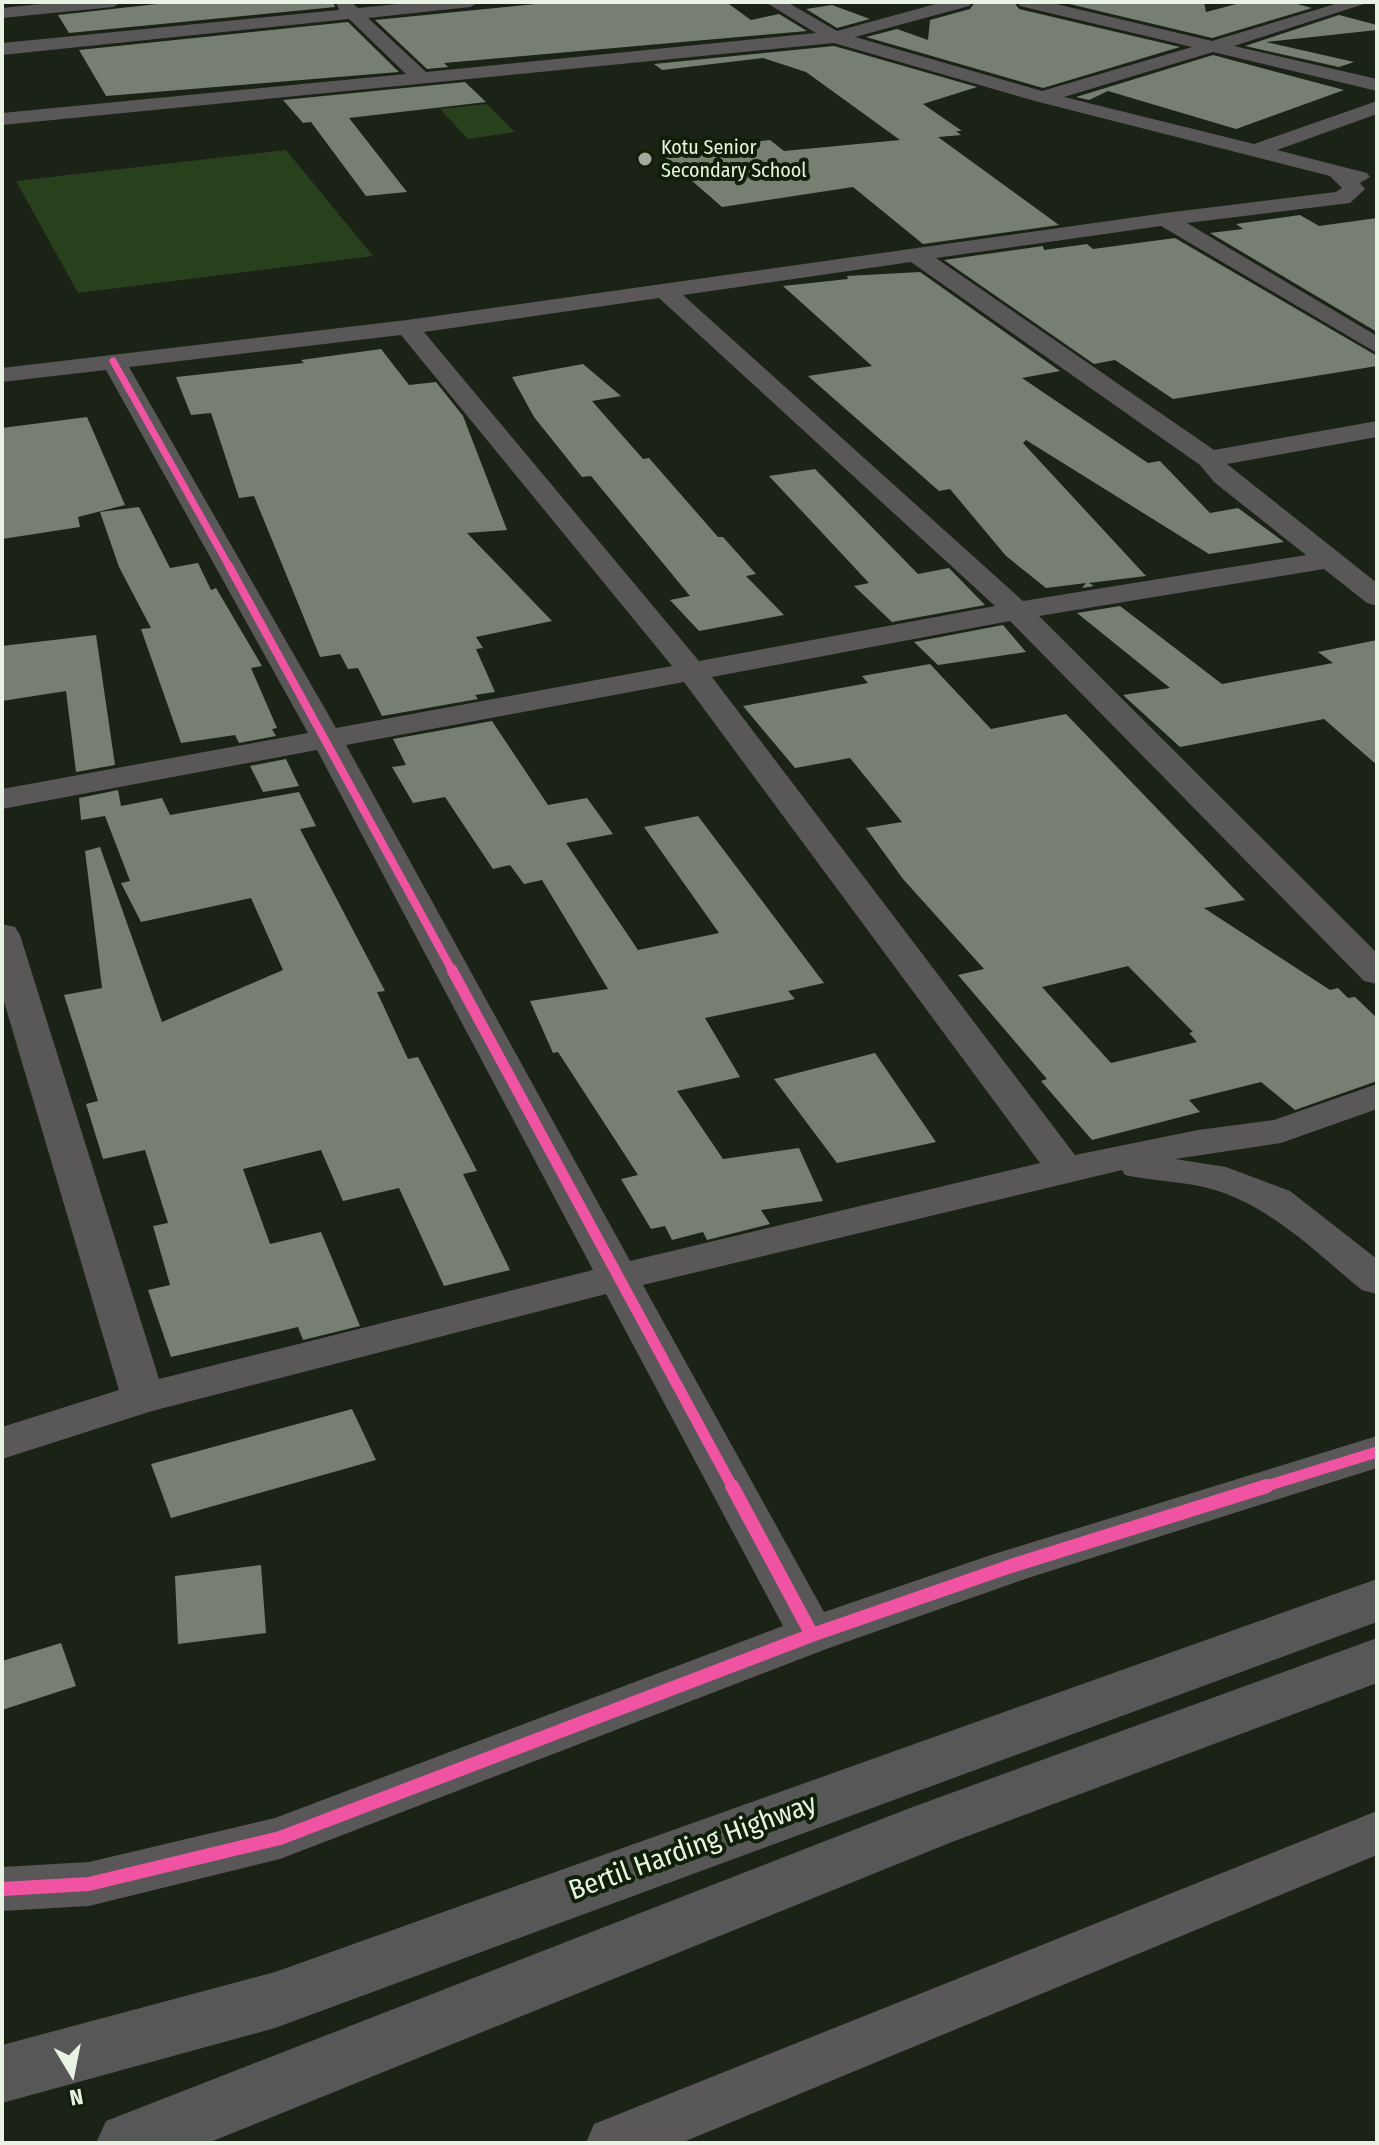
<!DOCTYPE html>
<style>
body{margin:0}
#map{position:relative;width:1379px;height:2145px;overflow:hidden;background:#1b2317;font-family:"Fira Sans Condensed",sans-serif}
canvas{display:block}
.frame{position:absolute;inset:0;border:4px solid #e9f3e4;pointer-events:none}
.north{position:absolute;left:32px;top:2033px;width:80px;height:80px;-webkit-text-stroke:6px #101f08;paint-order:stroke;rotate:170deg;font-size:22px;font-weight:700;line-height:32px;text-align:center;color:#e9f3e4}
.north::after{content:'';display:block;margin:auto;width:28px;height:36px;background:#e9f3e4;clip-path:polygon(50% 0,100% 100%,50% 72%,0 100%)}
</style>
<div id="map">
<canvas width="1379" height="2145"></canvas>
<div class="frame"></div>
<div class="north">N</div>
</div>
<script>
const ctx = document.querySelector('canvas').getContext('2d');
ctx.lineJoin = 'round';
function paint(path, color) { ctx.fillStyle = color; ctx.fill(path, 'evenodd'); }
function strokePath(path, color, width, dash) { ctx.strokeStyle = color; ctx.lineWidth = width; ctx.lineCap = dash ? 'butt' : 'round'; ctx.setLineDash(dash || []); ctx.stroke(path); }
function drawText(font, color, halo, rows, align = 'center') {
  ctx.font = font + ' "Fira Sans Condensed",sans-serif'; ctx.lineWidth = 8; ctx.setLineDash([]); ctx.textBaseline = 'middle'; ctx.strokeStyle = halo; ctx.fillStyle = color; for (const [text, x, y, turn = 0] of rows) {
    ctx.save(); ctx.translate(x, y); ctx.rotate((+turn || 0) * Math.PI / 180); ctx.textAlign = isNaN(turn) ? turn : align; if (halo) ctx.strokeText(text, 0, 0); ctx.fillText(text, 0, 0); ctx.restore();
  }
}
paint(new Path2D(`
 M487 104 515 132 468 139 440 109Z
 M286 150 373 256 78 293 16 181Z`), '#29401c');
paint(new Path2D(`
 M175 2H333L335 7 69 33 58 15Z
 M556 2H726L751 20 779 14 807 31 444 63 448 67 427 69 375 20Z
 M975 2H1014L1019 9 1180 47 1043 88 866 37 897 29 928 40 930 20 970 9Z
 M1061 2H1204L1206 12 1244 2H1290L1312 8 1212 38Z
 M832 5 870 19 837 28 806 9Z
 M1339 15 1377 25V30L1266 42 1354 62 1339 67 1245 46Z
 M348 22 399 72 106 96 79 50Z
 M834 46 977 87 923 104 962 131H956L961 135 938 137 1059 225 923 244 853 187 722 207 660 153 770 140 784 151 900 140 806 72 763 58 662 70 654 64Z
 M1213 55 1344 90 1236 129 1108 91 1089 100 1076 97Z
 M465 82 486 102 349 118 407 192 366 196 311 122 303 123 283 100Z
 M1300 215 1319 226 1377 218V332L1210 233 1243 229 1236 224Z
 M1175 238 1377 356V366L1173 399 1115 360 1094 364 944 260 1043 246 1044 250 1087 244 1093 249Z
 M920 272 1060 371 1022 378 1148 463 1160 461 1210 513 1238 508 1284 542 1209 554 1026 440 1023 443 1146 576 1089 583 1094 586 1082 588 1086 583 1046 588 1006 556 950 489 939 491 808 376 872 366 783 286 848 279 847 276Z
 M381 349 409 385 436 382 463 416 507 530 467 533 552 621 476 637 483 648 476 649 495 692 475 695 478 699 382 716 358 668 348 669 340 654 320 657 254 496 239 498 211 413 191 415 176 377 304 363 301 360Z
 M583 364 621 396 592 401 643 459 649 458 718 537H723L756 574 746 576 784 615 699 631 670 600 690 596 591 476 582 477 534 417 512 377Z
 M87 417 125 505 78 517 80 527 2 539V428Z
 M815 469 918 574 949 568 985 605 892 622 854 586 869 583 769 476Z
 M139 507 170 568 198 563 211 590 216 588 262 666 251 668 277 728 272 729 276 736 239 743 235 735 181 743 141 629 151 628 119 567 100 512Z
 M1120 606 1222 684 1333 663 1318 652 1377 640V765L1324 719 1180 747 1123 695 1170 688 1077 613Z
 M1003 625 1026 652 938 665 914 642Z
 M96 635 115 765 76 772 66 691 2 701V646Z
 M930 664 991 729 1066 714 1245 900 1204 908 1330 990 1338 988 1348 998 1355 997 1377 1018V1081L1295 1110 1261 1082 1189 1100 1200 1112 1092 1140 1041 1081 1047 1079 958 975 984 969 903 879 866 828 902 822 850 758 795 768 743 706 868 683 862 676ZM1128 966 1193 1032 1189 1033 1197 1042 1111 1063 1042 987Z
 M492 721 548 805 587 798 613 834 566 843 638 950 719 933 644 827 698 816 824 983 788 991 795 999 705 1018 740 1077 677 1091 723 1159 799 1148 823 1201 761 1210 770 1224 707 1240 703 1232 672 1240 665 1226 651 1229 621 1179 638 1175 558 1052 553 1053 530 1001 608 989 542 880 524 884 510 865 493 869 445 797 413 803 392 767 406 765 393 739Z
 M286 759 299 786 263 792 250 766Z
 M118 790 121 806 162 798 170 815 299 792 316 826 300 829 385 991 377 992 408 1059 418 1057 477 1171 463 1174 510 1270 444 1286 399 1188 343 1201 321 1150 243 1169 270 1244 321 1232 360 1326 303 1340 298 1327 171 1357 148 1290 170 1285 153 1226 168 1223 145 1150 103 1159 86 1104 98 1101 64 995 102 988 85 851 100 847 162 1022 283 970 251 898 141 922 121 883 130 881 105 816 81 820 79 798Z
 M875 1053 936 1142 837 1163 774 1079Z
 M352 1409 376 1460 171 1518 151 1464Z
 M261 1565 266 1633 178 1644 175 1576Z
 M61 1643 76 1686 2 1710V1661Z`), '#777f73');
paint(new Path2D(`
 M60 2H122L113 7 2 18V8Z
 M336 2H351L358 8 418 2H479L470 7 368 18 426 72 816 33 765 2H787L837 31 943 2H972L969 6 855 37 1042 91 1192 47 1020 6 1017 2H1048L1212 41 1342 2H1370L1234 46 1377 79V91L1213 52 1064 97 1254 144 1377 101V114L1277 150 1367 173 1370 177 1360 183 1365 189 1350 203 1187 223 1377 336V353L1161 226 936 258 1214 450 1377 421V437L1227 464 1377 583V606L1367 603 1324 569 1039 616 1377 953V984L1364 981 1010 621 712 677 1075 1155 1198 1130 1274 1120 1377 1084V1109L1281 1143 1175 1159 1226 1167 1290 1191 1377 1259V1294L1362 1290C1313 1250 1267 1202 1204 1187 1178 1181 1151 1181 1125 1175L1122 1170 643 1285 824 1612 994 1554 1377 1436V1468L1028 1578 829 1648 280 1859 89 1906 2 1911V1867L89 1862 275 1818 783 1626 606 1294 152 1411 2 1459V1427L119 1390 2 995V924L15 927 20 935 159 1379 593 1270 317 750 2 809V789L308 733 106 370 2 382V368L407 320 1165 213 1336 192 1342 188 1330 176 1035 101 834 43 2 125V113L406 74 349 19 2 55V43L339 10ZM911 262 1200 465 1214 482 1306 555 1023 601 683 295ZM659 298 995 606 699 661 424 332ZM401 335 672 666 336 728 129 367ZM684 682 1040 1163 630 1261 346 745Z
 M1377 1811V1855L681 2143H586L594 2124Z`), '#595757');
paint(new Path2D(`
 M1377 1579V1622L275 2028 2 2103V2045L275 1972Z
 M1377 1638V1683L952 1842 208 2143H96L106 2121 910 1808Z`), '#585757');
strokePath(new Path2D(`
 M113 361 230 568`), '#f153a3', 7);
strokePath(new Path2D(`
 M229 566 453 972`), '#f153a3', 8);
strokePath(new Path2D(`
 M452 970 733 1488
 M1260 1488 1377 1452`), '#f153a3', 11);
strokePath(new Path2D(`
 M732 1486 812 1635
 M2 1889 89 1884 280 1838 812 1635 1011 1566 1267 1486`), '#f153a3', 14);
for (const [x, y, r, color] of [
 [645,159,8,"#a1aa9c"]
]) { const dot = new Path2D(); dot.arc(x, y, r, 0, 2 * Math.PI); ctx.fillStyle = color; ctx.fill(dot); strokePath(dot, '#101f08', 3); }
drawText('20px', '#e9f3e4', '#101f08', [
 ["Kotu Senior",661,148],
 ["Secondary School",661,171]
], 'left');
drawText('28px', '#e9f3e4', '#101f08', [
 ["Bertil Harding Highway",693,1848,-20]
]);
</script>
